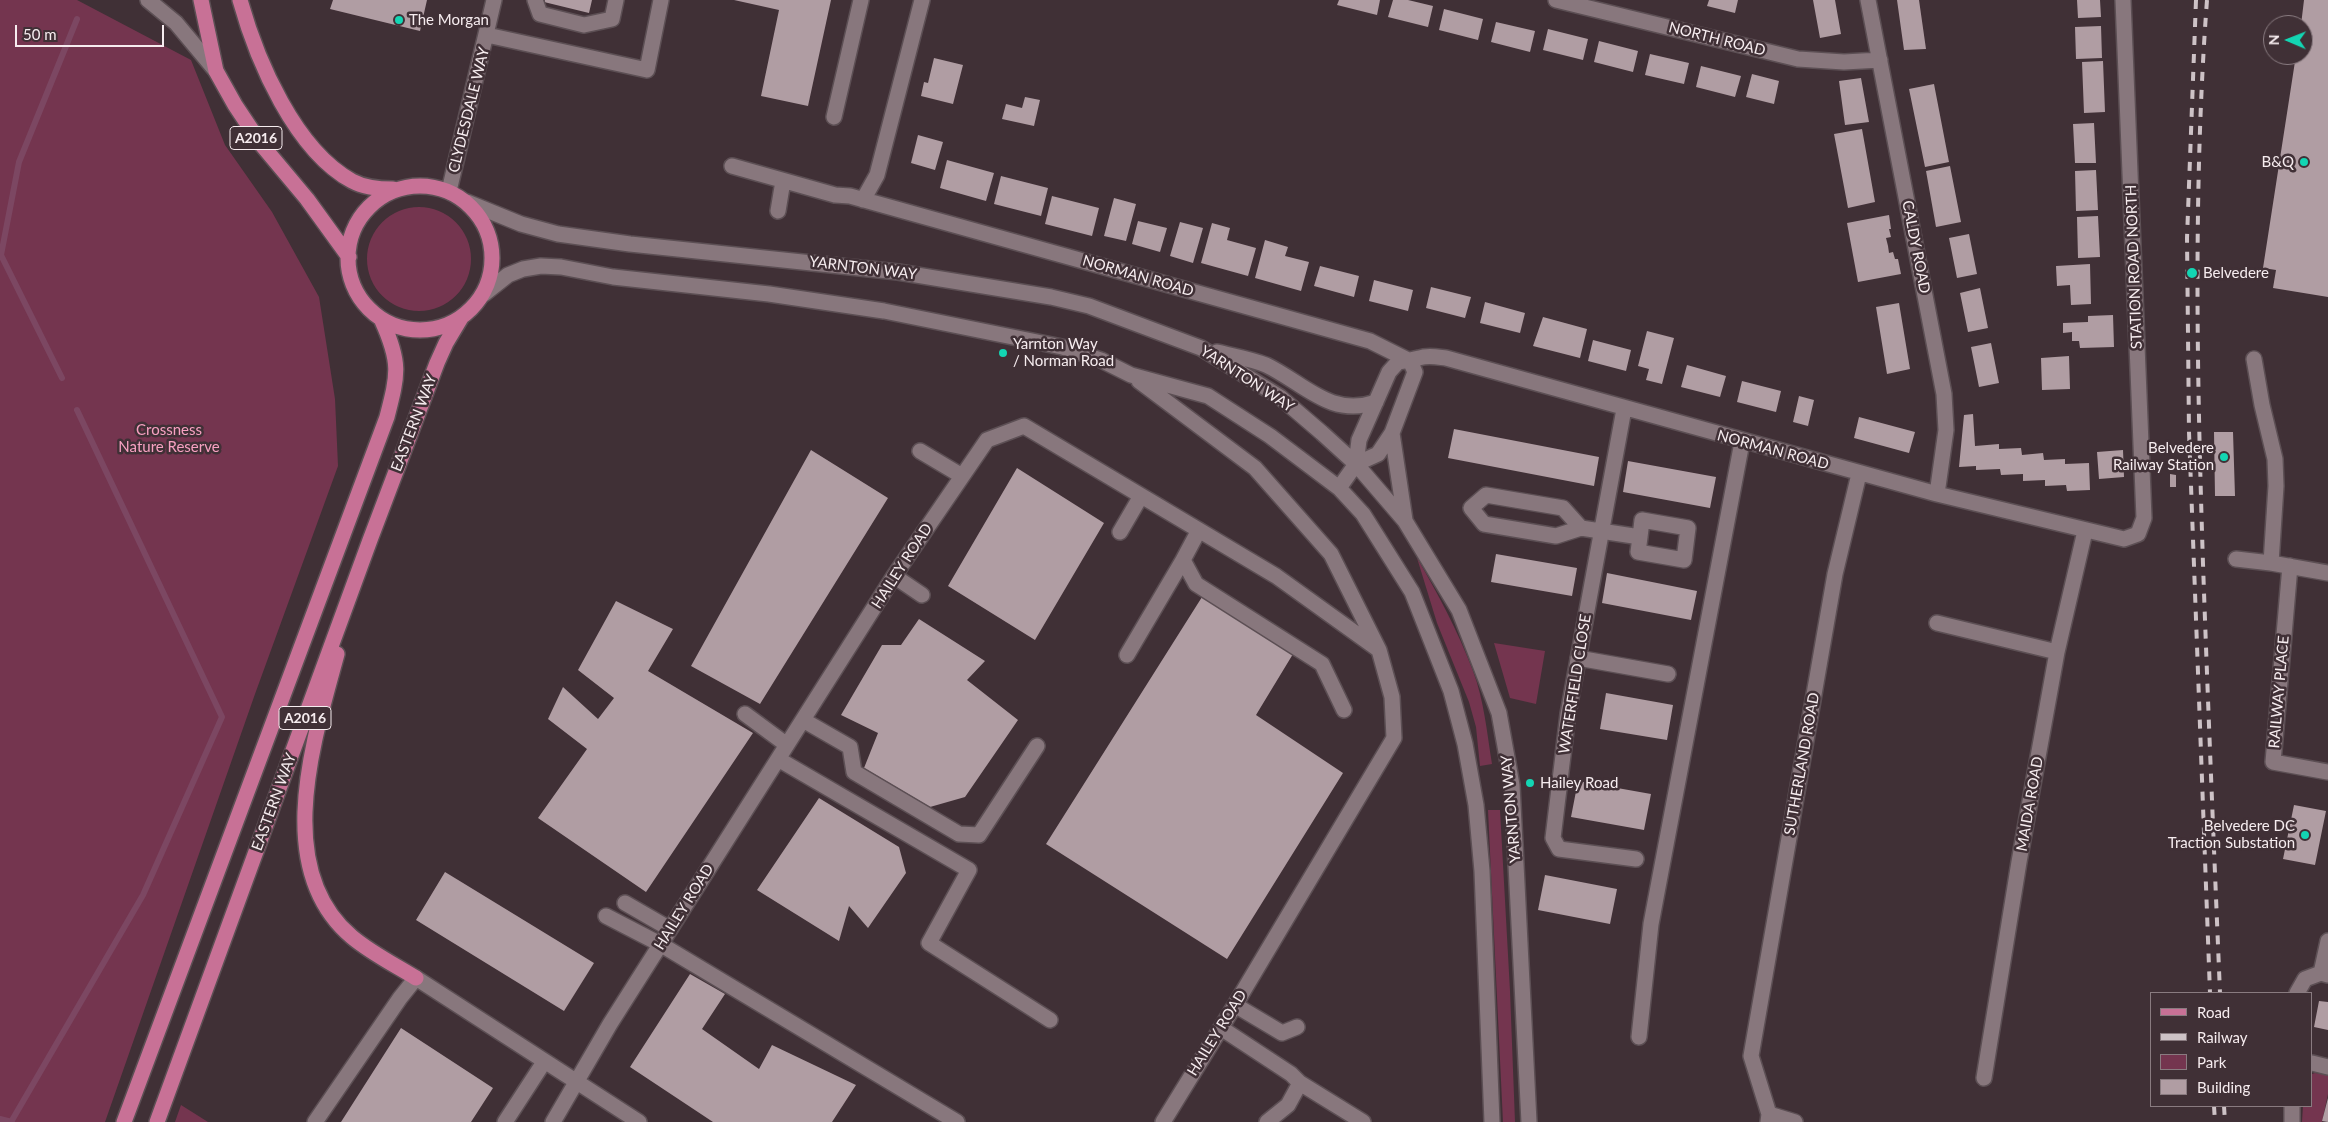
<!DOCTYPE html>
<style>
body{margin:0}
#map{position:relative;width:2328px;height:1122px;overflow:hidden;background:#403036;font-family:Lato,sans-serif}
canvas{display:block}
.legend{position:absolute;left:2150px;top:992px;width:162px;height:115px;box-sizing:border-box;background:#403036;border:1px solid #897b80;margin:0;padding:6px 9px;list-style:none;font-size:15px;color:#f6ecef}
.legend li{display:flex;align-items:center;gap:10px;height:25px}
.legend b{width:25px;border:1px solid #897b80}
.north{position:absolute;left:2263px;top:15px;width:50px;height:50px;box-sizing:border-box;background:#403036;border:1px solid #897b80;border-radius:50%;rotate:271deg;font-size:14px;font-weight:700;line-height:20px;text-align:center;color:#f6ecef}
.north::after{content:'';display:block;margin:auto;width:18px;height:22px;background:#13d5b3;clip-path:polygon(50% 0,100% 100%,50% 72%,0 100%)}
.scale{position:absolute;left:15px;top:25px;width:149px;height:22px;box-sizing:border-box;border:2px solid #f6ecef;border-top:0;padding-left:6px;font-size:15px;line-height:18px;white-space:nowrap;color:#f6ecef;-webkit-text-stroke:4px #403036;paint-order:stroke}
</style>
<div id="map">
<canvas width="2328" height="1122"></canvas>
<ul class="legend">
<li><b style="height:6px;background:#c87196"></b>Road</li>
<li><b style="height:6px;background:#cdc2c6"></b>Railway</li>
<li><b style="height:14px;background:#74354f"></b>Park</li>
<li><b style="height:14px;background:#b09da3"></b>Building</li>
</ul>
<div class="north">N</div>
<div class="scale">50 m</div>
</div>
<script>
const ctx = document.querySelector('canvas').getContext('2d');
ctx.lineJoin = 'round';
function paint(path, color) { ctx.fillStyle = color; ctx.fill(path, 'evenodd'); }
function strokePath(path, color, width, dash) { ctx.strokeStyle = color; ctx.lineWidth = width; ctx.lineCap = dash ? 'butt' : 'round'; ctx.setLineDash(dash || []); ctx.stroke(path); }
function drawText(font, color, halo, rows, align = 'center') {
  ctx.font = font + ' Lato,sans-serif'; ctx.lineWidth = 5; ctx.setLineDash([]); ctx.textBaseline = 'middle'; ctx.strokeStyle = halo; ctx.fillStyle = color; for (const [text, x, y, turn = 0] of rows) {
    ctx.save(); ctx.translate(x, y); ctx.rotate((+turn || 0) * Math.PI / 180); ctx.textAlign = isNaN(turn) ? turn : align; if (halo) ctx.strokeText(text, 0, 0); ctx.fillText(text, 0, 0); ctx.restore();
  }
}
paint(new Path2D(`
 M0 0H77L191 60 225 145 272 212 319 297 335 399 338 466 255 694 105 1122H0Z
 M367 259a52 52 0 1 1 104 0a52 52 0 1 1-104 0Z
 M1417 558C1438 594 1458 631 1473 671 1484 700 1487 733 1492 764L1480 766 1476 727 1469 702 1437 623Z
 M1494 643 1545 651 1536 704 1510 698Z
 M1488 810H1500L1510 991 1515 1122H1503Z
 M2315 1073 2328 1075V1094L2322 1122H2302L2303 1106H2312V1074Z
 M181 1105 208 1122H175Z`), '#74354f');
strokePath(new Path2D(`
 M62 378 1 255 19 162 77 19
 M0 1119 12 1122
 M11 1122 143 895 222 717 77 410`), '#7c4762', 6);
paint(new Path2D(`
 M333 0H427L420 31 330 9Z
 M545 0H592L589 13 544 2Z
 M734 0H831L808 106 761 96 779 10Z
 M1339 0H1380L1377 15 1337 5Z
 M1393 0H1408L1433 6 1428 27 1388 17Z
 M1709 0H1738L1735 13 1707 6Z
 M1813 0H1835L1841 34 1820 38Z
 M1897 0H1919L1926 49 1904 50Z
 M2077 0H2100L2101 17 2078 18Z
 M2304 0H2328V297L2273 288 2276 270 2263 268 2296 55H2303V25H2301Z
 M1444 9 1483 19 1478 40 1439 30Z
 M1496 22 1535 31 1530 52 1491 42Z
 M2101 26 2102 58 2076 59 2075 27Z
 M1548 29 1588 39 1583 60 1543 50Z
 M1599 41 1638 51 1633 72 1594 62Z
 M1650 54 1689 63 1684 84 1645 75Z
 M934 58 963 65 953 104 921 96 924 82 928 83Z
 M2103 61 2105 112 2084 113 2082 62Z
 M1701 66 1741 76 1735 97 1696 87Z
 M1752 74 1779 81 1774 104 1746 97Z
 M1861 78 1869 122 1845 125 1839 81Z
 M1934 84 1949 162 1925 167 1909 89Z
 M1025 97 1040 100 1034 126 1002 119 1006 104 1022 108Z
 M2094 123 2096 163H2075L2073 124Z
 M1862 129 1875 202 1848 208 1834 134Z
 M918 135 943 142 935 170 911 163Z
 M947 160 994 173 986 201 940 188Z
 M1950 166 1961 222 1936 227 1926 171Z
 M2096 170 2098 210 2076 211 2075 171Z
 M1001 176 1048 188 1041 216 994 204Z
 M1052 196 1099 208 1092 236 1045 224Z
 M1114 198 1136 204 1126 241 1104 236Z
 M1889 215 1891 229H1889L1891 237 1886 238 1888 246 1889 253 1893 252 1895 259H1898L1901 274 1858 282 1847 223Z
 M2098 216 2100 257 2078 258 2077 217Z
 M1138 221 1167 228 1160 252 1132 244Z
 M1180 222 1203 228 1193 263 1170 256Z
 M1212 223 1230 228 1227 240 1256 248 1248 276 1201 263Z
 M1969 234 1977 274 1957 278 1949 238Z
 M1265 240 1288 247 1285 256 1309 262 1301 291 1255 278Z
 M2090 264 2091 304 2071 305 2070 285 2057 286 2056 266Z
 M1320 266 1359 276 1354 297 1314 286Z
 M1374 280 1413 290 1408 311 1369 301Z
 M1431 287 1471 297 1465 318 1426 308Z
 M1980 288 1988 328 1968 332 1960 293Z
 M1485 302 1525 313 1520 333 1480 323Z
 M1899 303 1910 369 1887 374 1876 307Z
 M2113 315 2114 347 2080 348 2079 341H2072V332L2063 333V323L2088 322V316Z
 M1543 317 1587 329 1580 358 1533 346Z
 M1647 331 1674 338 1662 384 1646 380 1649 369 1638 366Z
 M1593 340 1631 350 1626 371 1588 361Z
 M1991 343 1999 383 1979 387 1971 347Z
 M2069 356 2070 389 2042 390 2041 358Z
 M1687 365 1726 376 1720 397 1681 387Z
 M1742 381 1781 391 1776 412 1737 402Z
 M1799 396 1814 400 1808 426 1793 422Z
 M1973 414 1975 446 1999 444V449L2021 448 2022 455 2043 453 2044 460 2065 459V464L2089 463 2090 490 2067 491 2066 485 2045 486V480L2023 481V474L2001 475 2000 469 1976 470V466L1959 467 1964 415Z
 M1859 417 1915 432 1909 453 1854 438Z
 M1454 429 1599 457 1594 486 1448 458Z
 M2214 432H2233L2235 496H2215Z
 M811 450 888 498 760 704 691 666Z
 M2123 450 2124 477 2099 479 2097 452Z
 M1628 461 1716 477 1710 508 1623 492Z
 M1017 468 1104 523 1035 640 948 586Z
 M2170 474 2176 475V487H2170Z
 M1496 554 1577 568 1572 596 1491 582Z
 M1607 573 1697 591 1691 620 1602 603Z
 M1202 597 1293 654 1256 715 1343 773 1227 959 1046 844Z
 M616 601 673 629 648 671 753 733 646 892 538 818 587 749 548 719 563 687 598 719 614 698 578 670Z
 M919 619 985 661 967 680 1018 720 965 797 930 807 864 768 878 733 841 715 882 645H901Z
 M1606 693 1673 705 1667 740 1600 729Z
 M1578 781 1651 794 1644 830 1571 817Z
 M819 798 899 847 906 873 868 928 849 906 839 941 757 890Z
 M2294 805 2326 811 2315 865 2283 859Z
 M445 872 594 963 564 1011 416 920Z
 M1545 875 1617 889 1610 924 1538 910Z
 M690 974 725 994 702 1029 759 1069 772 1045 856 1085 832 1122H713L630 1067Z
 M2319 1001 2328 1002V1030L2314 1027Z
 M401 1028 493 1088 471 1122H341Z
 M2328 1098V1122L2322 1121Z`), '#b09da3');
const minor = new Path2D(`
 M148 0 176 23 216 71
 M535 0 540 14 584 25 612 19 616 0
 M1556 0 1798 59 1844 62 1880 60
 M1868 0 1944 394 1946 430 1937 494
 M487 35 647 70 661 0
 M834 117 861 0
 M732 166 835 195 850 196 1370 341 1410 361 1415 372 1392 433 1405 520
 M449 191 494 0
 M863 200 877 175 922 0
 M467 202 521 224 558 234 630 244 898 272 1051 297 1089 306 1201 348 1280 397 1322 433 1356 464 1405 521 1459 610 1499 713 1512 785 1529 1122
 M778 211 783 181
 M484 294 508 275 523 269 541 266 561 267 613 277 769 294 884 311 1062 347 1101 360 1131 375 1208 396 1270 436 1339 488 1363 514 1412 592 1451 691 1465 744 1476 805 1482 871 1492 1122
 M1217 352C1233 356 1251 359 1266 365 1304 383 1330 418 1376 402
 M2254 359 2262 405 2275 459 2276 486 2271 563 2328 573
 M1139 381 1255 468 1331 554 1379 650 1392 697 1394 738 1235 1005 1163 1122
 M1624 409 1568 714 1553 838 1559 849 1636 859
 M920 451 962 476
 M1356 464 1378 454 1392 433
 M1339 488 1356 464 1359 440 1389 372 1398 362C1406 361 1411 360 1419 358 1428 355 1437 357 1446 358L1937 494 2124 539 2138 534 2144 518 2123 0
 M1581 528 1556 536 1484 524 1471 508 1486 495 1563 508 1581 528 1640 537 1642 520 1688 528 1684 560 1638 552 1640 537
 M1199 530 1183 560 1196 584 1322 664 1344 710
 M1120 532 1141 496
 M2236 559 2271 563
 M2290 566 2273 762 2328 772
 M894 576 922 595
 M1937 623 2057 652
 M1127 655 1183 560
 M1578 658 1668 674
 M745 714 787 745
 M803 720 850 747 854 772 959 834 979 835 1037 746
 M778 759 969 870 929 943 1050 1020
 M625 903 670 929
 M606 916 660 944 957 1122
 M2321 973 2328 941
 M2297 993 2305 979 2321 973 2328 975
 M1235 1005 1282 1033 1297 1027
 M1221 1028 1291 1074 1300 1083 1363 1122
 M1639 1037 1651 924 1742 442
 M2312 1063 2328 1067
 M1984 1078 2019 862 2057 652 2085 531
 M2292 1106V1122
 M1769 1114 1795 1122
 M315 1122 400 998 416 978 639 1122
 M505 1122 544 1062
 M553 1122 610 1024 894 576 987 440 1024 426 1276 576 1379 650
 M1267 1122 1288 1105 1300 1083
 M1768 1122 1769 1114 1751 1056 1835 574 1859 474`);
const major = new Path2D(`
 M201 0 216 71 235 105 261 144 307 199 349 257
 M240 0C257 61 295 150 352 181 365 188 380 189 393 189
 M348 258a72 72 0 1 1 144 0a72 72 0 1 1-144 0Z
 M337 654C314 739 271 869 352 937 371 953 395 965 416 978
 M124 1122 387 417C398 374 401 363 382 321
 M157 1122 370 540 437 363 446 343 461 318`);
strokePath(minor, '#5c4f54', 18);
strokePath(major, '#5c4f54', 18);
strokePath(minor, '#88777d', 15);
strokePath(major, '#c87196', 15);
strokePath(new Path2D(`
 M2196 0 2187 238 2189 432 2210 993
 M2207 0C2193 188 2197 376 2203 564 2208 707 2214 850 2220 993
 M2214 1106 2215 1122
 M2224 1106 2225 1122`), '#cdc2c6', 4, [9, 9]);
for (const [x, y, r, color] of [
 [399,20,5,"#13d5b3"],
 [2304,162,5,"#13d5b3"],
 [2192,273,6,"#13d5b3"],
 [1003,353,5,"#13d5b3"],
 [2224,457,5,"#13d5b3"],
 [1530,783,5,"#13d5b3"],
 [2305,835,5,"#13d5b3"]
]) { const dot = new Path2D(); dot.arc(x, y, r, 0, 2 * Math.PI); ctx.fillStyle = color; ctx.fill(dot); strokePath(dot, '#403036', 2); }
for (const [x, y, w] of [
 [256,138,52],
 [305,718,52]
]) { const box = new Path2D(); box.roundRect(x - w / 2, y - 11.5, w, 23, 4); ctx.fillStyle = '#403036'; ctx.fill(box); strokePath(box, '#f6ecef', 1); }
drawText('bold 14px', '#f6ecef', null, [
 ["A2016",256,138],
 ["A2016",305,718]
]);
drawText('15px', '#f6ecef', '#403036', [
 ["The Morgan",409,20],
 ["B&Q",2294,162,"right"],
 ["Belvedere",2203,273],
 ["Yarnton Way",1013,344],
 ["/ Norman Road",1013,361],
 ["Belvedere",2214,448,"right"],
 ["Railway Station",2214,465,"right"],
 ["Hailey Road",1540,783],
 ["Belvedere DC",2295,826,"right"],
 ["Traction Substation",2295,843,"right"]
], 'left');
drawText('15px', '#f6ecef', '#403036', [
 ["NORTH ROAD",1717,39,14],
 ["CLYDESDALE WAY",469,110,-76],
 ["CALDY ROAD",1916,247,79],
 ["STATION ROAD NORTH",2134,267,-92],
 ["YARNTON WAY",863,268,7],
 ["NORMAN ROAD",1138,276,16],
 ["YARNTON WAY",1247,379,33],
 ["EASTERN WAY",414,423,-69],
 ["NORMAN ROAD",1773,450,15],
 ["HAILEY ROAD",902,566,-57],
 ["WATERFIELD CLOSE",1575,684,-81],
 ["RAILWAY PLACE",2279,692,-85],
 ["SUTHERLAND ROAD",1802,764,-80],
 ["EASTERN WAY",274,802,-70],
 ["MAIDA ROAD",2030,804,-80],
 ["YARNTON WAY",1511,809,-95],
 ["HAILEY ROAD",684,907,-58],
 ["HAILEY ROAD",1217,1033,-58]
]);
drawText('15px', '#f8a1c2', '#403036', [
 ["Crossness",169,430],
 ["Nature Reserve",169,447]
]);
</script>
